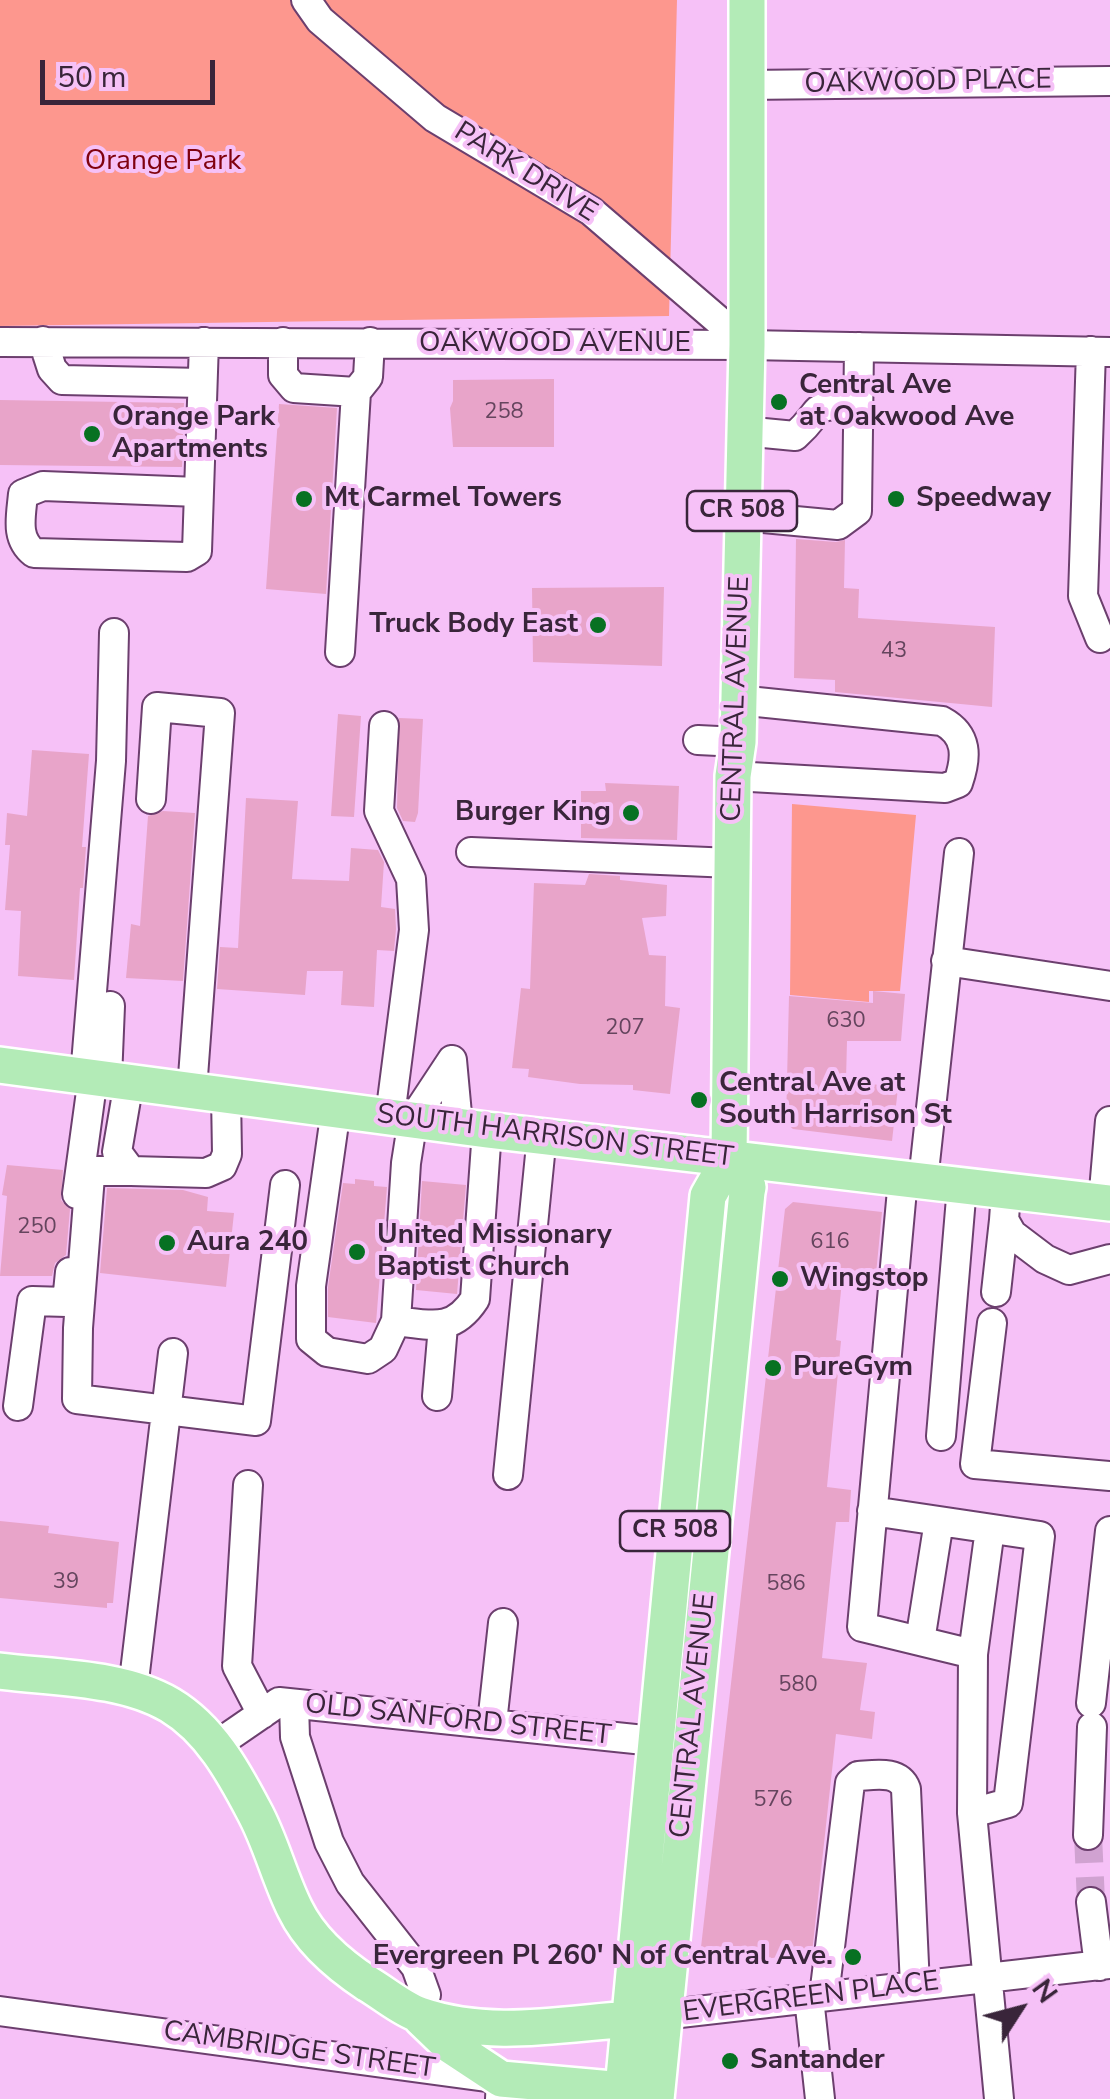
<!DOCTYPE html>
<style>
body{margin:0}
#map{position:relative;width:1110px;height:2099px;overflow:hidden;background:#f6c1f7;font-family:"Nunito Sans",sans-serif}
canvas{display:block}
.north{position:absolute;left:970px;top:1959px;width:100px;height:100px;-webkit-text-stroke:8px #f6c1f7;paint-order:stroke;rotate:54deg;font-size:28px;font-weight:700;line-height:40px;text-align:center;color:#39253a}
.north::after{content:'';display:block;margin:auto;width:35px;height:45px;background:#39253a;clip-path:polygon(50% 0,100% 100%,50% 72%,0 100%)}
.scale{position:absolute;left:40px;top:60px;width:175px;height:45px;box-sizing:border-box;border:5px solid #39253a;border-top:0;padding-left:12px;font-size:30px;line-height:35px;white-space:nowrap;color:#39253a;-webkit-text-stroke:8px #f6c1f7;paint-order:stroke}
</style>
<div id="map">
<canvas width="1110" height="2099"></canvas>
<div class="north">N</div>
<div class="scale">50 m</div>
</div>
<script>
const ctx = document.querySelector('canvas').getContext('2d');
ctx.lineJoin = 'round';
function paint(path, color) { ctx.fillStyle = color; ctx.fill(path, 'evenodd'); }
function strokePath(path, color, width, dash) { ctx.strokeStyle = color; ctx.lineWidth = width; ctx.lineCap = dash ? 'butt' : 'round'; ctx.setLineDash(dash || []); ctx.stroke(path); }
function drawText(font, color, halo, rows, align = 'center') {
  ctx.font = font + ' "Nunito Sans",sans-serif'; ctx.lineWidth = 8; ctx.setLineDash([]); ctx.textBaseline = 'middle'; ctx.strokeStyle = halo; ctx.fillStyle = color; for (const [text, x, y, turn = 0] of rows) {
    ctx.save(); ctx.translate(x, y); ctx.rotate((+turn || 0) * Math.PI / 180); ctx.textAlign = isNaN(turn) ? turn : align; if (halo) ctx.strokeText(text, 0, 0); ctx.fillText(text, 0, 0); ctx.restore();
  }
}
paint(new Path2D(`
 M0 0H677L669 316 0 326Z
 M792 804 916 815 900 991H869V1002L790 995Z`), '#fd978e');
paint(new Path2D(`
 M554 379V447H453L450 408 453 401V380Z
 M0 400 184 403 182 467 0 465Z
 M279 404 337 408 326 594 266 589Z
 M796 539 836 542 845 540 844 588 859 589 858 618 995 627 992 707 835 692V680L794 678Z
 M664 587 662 666 533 662 532 588Z
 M338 714 361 716 354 817 331 816Z
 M399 718 423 719 418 813 415 822 403 821 397 808Z
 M32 750 89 754 82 847H86L83 888H80L74 980 18 976 21 911 5 910 10 845H5L7 813 27 816Z
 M605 783 679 786 677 840 581 838V791H606Z
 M246 798 298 801 292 879 349 881 351 848 378 850 384 862 381 907 395 909 396 929 394 951 377 950 374 1007 341 1005 343 971H307L305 995 217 989 220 947 238 948Z
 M163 811 195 813 183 981 126 978 131 924 140 926 148 816Z
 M589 874 620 876V880L667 885 666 916 642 918 649 955 666 956 665 1006 680 1008 670 1094 633 1090V1085L580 1084 528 1077 529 1069 512 1068 521 988 530 989 534 883 585 885Z
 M873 991 905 994 901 1041H847L846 1080 898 1088 892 1141 793 1129 786 1123 789 996 873 1003Z
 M7 1165 63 1170 61 1200 70 1209 66 1255 55 1263 52 1276H0L7 1196 2 1195Z
 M355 1179 374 1181V1186L387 1187 376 1323 328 1317V1287L343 1183 355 1184Z
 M422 1181 466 1185 457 1294 416 1290Z
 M107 1188 183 1190 208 1197 207 1211 234 1213 226 1287 100 1273Z
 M793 1202 882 1212 876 1274 870 1273 868 1282 842 1281 836 1340 841 1341 827 1487 851 1490 849 1522H836L822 1658 867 1663 860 1710 875 1712 872 1739 836 1734 812 1953 709 1966 700 1956 785 1209Z
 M0 1521 49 1526 48 1533 119 1542 113 1603H107V1608L0 1598Z`), '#e8a4c9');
strokePath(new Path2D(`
 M1088 1835 1091 1902`), '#d0a2d1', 28, [28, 14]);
const minor = new Path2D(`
 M306 0 320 20 435 118 591 211 747 345
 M745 85 1110 81
 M43 341 52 369 62 380 202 383
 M0 342 747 345 1110 352
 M283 342V375L294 388 356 392
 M1091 351 1083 596 1100 638
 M743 431 795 436C828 406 806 405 858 405
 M198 492 43 486 23 494C21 517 15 538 34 553L187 557 197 551 204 342
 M742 516 838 525 857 511 859 347
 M340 652 356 392 368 377 370 342
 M384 726 379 811 411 879 414 930 390 1116
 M698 740 738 742
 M733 776 945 788 958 783C967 757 968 735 942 721L738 700
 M151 799 157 707 220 713 192 1090
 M471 852 732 863
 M946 961 1110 986
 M452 1060 458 1125
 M85 1076 111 761 114 633
 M107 1079 110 1006
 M129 1082 117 1152 131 1171 206 1173 222 1166 227 1154 226 1095
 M336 1109 311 1286V1339L327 1352 368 1359 383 1349 396 1321 406 1163 413 1119 452 1060
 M131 1171H95L90 1176 78 1328 77 1399 256 1421 285 1185
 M903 1179 862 1627 973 1654 972 1813 999 2099
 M923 1181 959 853
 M1006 1191 1004 1220 1012 1234 1045 1259 1069 1270 1110 1259
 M77 1194 93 1077
 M1103 1202 1110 1121
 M996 1292 1004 1220
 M396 1321C431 1325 453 1333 475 1299L487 1130
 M992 1323 975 1464 1110 1476
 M437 1396 443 1326
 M18 1406 32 1301 67 1302 70 1272
 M941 1436 962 1186
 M508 1475 542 1135
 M248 1485 237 1666 262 1714
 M872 1511 1040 1536 1008 1803 972 1813
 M920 1641 939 1521
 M973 1654 990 1529
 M133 1689 173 1353
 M1091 1703 1110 1531
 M294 1704 295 1737 329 1842 350 1883 416 1967 426 1995 417 2014
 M492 1723 503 1623
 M215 1746 279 1702 654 1741
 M1088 1835 1092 1727
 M1091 1902 1099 1966
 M824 1996 850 1783 858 1776C875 1775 899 1770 906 1789L915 1986
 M809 1998 820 2099
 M0 2011 501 2079 500 2099
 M645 2017 1110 1964`);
const major = new Path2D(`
 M0 1065 487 1130 1110 1203
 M0 1671C55 1678 122 1677 170 1705 210 1729 233 1771 254 1811 271 1842 279 1877 295 1909 310 1940 339 1965 368 1984 385 1994 402 2009 420 2015 490 2039 560 2024 631 2019
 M421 2018 448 2044 501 2079 623 2090 647 2086
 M622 2099 708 1196 729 1159 733 776 738 742 747 345V0
 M656 2099 747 1192 748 1187 729 1159`);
strokePath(minor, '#6c3f6e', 32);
strokePath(major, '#fff', 40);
strokePath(minor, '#fff', 28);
strokePath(major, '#b3ebb7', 35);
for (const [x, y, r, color] of [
 [779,402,10,"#077122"],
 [92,434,10,"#077122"],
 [304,499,10,"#077122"],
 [896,499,10,"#077122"],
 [598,625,10,"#077122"],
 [631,813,10,"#077122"],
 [699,1100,10,"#077122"],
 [167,1243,10,"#077122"],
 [357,1252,10,"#077122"],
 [780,1279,10,"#077122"],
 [773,1368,10,"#077122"],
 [853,1957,10,"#077122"],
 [730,2061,10,"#077122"]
]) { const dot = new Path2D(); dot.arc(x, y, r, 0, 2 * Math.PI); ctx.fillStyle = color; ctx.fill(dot); strokePath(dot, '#f6c1f7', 4); }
drawText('22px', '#65455e', null, [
 ["258",504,413],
 ["43",894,652],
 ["630",846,1022],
 ["207",625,1029],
 ["250",37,1228],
 ["616",830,1243],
 ["39",66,1583],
 ["586",786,1585],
 ["580",798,1686],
 ["576",773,1801]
]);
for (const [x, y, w] of [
 [742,511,110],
 [675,1531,110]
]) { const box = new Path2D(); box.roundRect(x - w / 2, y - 20, w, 40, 8); ctx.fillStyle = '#f6c1f7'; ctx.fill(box); strokePath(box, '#39253a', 2.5); }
drawText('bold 25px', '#39253a', null, [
 ["CR 508",742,511],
 ["CR 508",675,1531]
]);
drawText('28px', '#39253a', '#f6c1f7', [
 ["OAKWOOD PLACE",928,83,-1],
 ["PARK DRIVE",525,173,32],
 ["OAKWOOD AVENUE",555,344],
 ["CENTRAL AVENUE",737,699,-88],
 ["SOUTH HARRISON STREET",555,1137,7],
 ["CENTRAL AVENUE",694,1716,-84],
 ["OLD SANFORD STREET",458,1721,6],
 ["EVERGREEN PLACE",811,1998,-7],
 ["CAMBRIDGE STREET",299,2051,8]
]);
drawText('28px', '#80020f', '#f6c1f7', [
 ["Orange Park",163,162]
]);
drawText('bold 28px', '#39253a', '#f6c1f7', [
 ["Central Ave",799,386],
 ["at Oakwood Ave",799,418],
 ["Orange Park",112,418],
 ["Apartments",112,450],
 ["Mt Carmel Towers",324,499],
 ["Speedway",916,499],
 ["Truck Body East",578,625,"right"],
 ["Burger King",611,813,"right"],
 ["Central Ave at",719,1084],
 ["South Harrison St",719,1116],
 ["United Missionary",377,1236],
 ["Baptist Church",377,1268],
 ["Aura 240",187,1243],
 ["Wingstop",800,1279],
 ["PureGym",793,1368],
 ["Evergreen Pl 260' N of Central Ave.",833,1957,"right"],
 ["Santander",750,2061]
], 'left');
</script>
